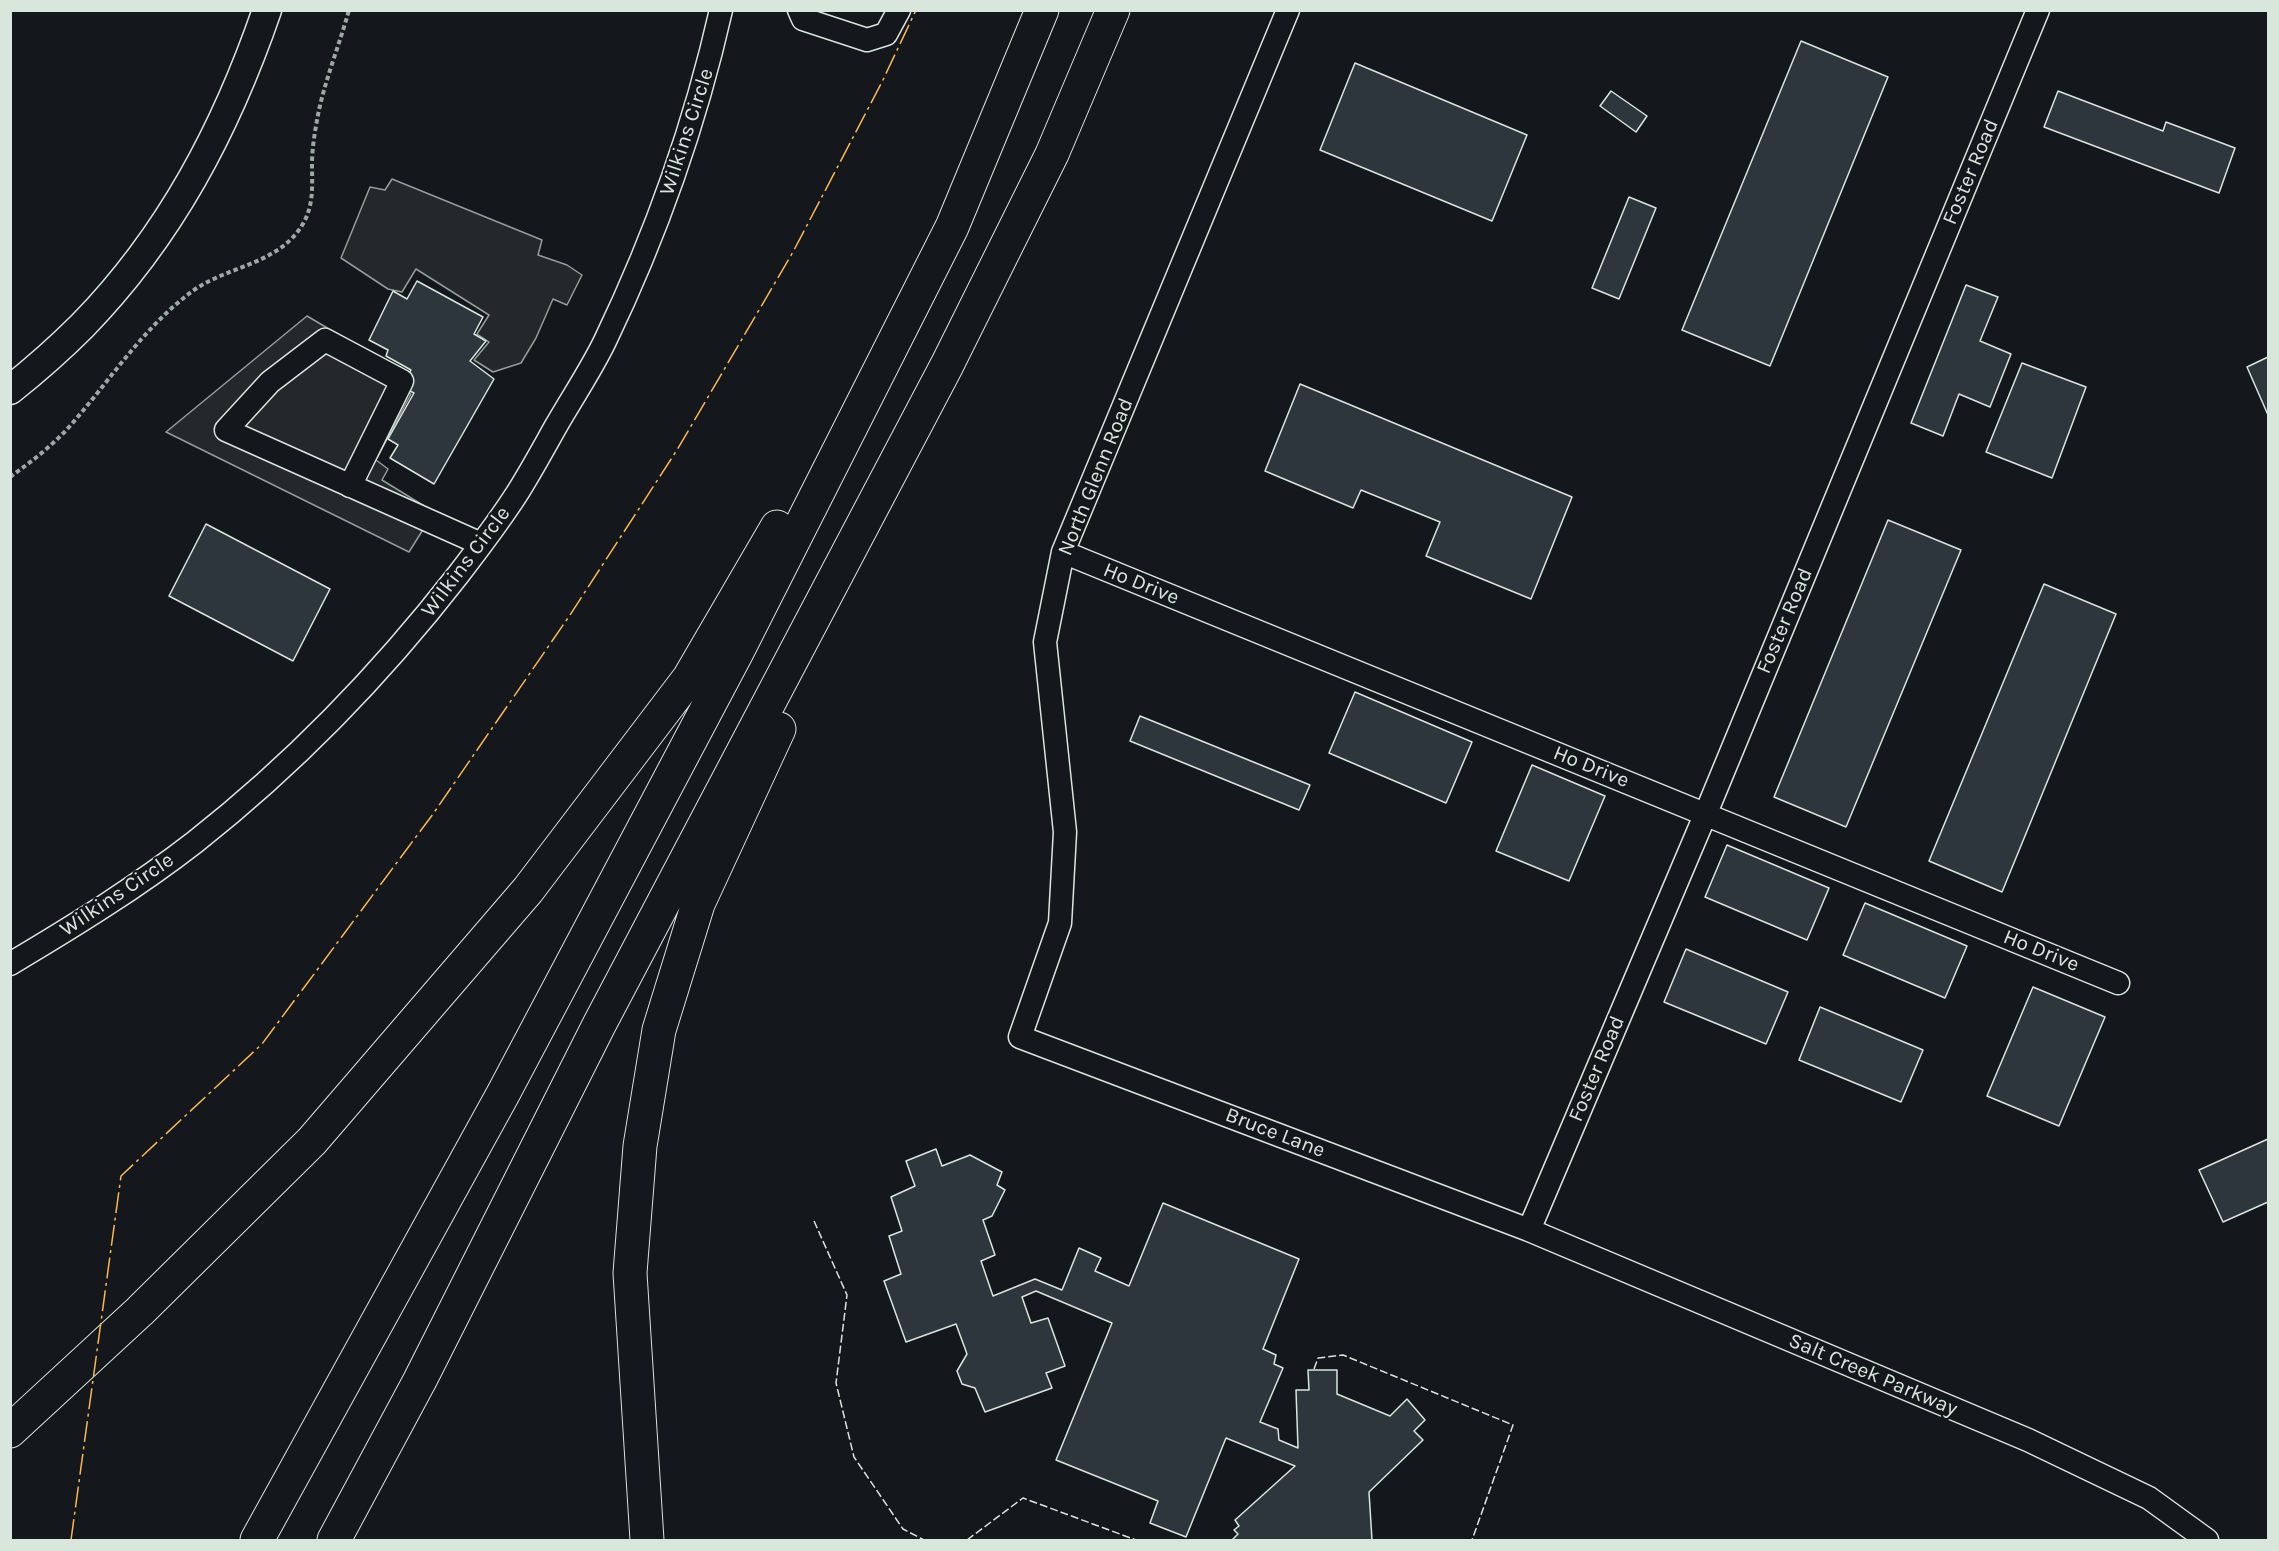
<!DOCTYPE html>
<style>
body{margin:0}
#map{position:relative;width:2279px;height:1551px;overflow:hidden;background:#14181c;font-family:Karla,sans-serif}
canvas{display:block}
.frame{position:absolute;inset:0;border:12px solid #d8e6dc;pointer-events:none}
</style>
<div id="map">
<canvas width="2279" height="1551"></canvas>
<div class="frame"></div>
</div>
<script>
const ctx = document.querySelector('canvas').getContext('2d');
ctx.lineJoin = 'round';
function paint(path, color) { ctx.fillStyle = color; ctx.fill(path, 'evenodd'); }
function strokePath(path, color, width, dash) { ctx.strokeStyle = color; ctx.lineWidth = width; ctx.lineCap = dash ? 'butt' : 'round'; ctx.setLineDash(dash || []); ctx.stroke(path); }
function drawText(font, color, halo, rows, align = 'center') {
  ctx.font = font + ' Karla,sans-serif'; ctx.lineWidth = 4.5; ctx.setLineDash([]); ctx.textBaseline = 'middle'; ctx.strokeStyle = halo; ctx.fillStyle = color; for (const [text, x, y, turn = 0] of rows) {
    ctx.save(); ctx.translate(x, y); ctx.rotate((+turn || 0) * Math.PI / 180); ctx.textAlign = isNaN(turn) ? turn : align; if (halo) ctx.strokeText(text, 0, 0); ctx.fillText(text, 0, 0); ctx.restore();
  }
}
const parking = new Path2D(`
 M392 179 542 240 538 255 567 265 582 275 567 305 553 299 536 338 521 363 493 372 474 360 489 342 477 334 489 315 416 269 402 292 388 289 341 258 370 187 385 190Z
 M307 316 341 336 411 394 376 460 388 469 382 480 434 512 409 552 166 432Z`);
paint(parking, '#24282b');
strokePath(parking, '#939e99', 1.5);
const building = new Path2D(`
 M1801 41 1888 77 1770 366 1682 330Z
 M1355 63 1527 135 1492 221 1320 150Z
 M1611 91 1647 116 1636 132 1600 106Z
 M2058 91 2163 131 2166 122 2235 148 2219 193 2044 127Z
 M1629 197 1656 208 1619 299 1592 288Z
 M417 281 483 317 474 334 486 341 470 361 494 379 434 484 390 458 398 445 388 439 414 393 410 391 407 377 411 370 386 356 388 350 369 340 393 291 407 299Z
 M1966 285 1998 297 1980 341 2011 354 1990 407 1959 394 1943 436 1911 423Z
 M2268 357V415L2247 367Z
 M2022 363 2086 387 2052 478 1986 452Z
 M1300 384 1572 497 1531 599 1426 556 1440 522 1361 490 1353 508 1265 471Z
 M1888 520 1961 550 1846 827 1774 797Z
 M206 524 330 589 293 661 169 596Z
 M2044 584 2116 614 2002 892 1929 861Z
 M1355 692 1472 742 1446 803 1329 753Z
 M1140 716 1310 785 1299 810 1130 741Z
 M1532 765 1605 796 1569 881 1496 851Z
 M1727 845 1829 888 1807 940 1705 897Z
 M1865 903 1967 946 1945 998 1843 955Z
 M1686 949 1788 992 1766 1044 1664 1002Z
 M2033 987 2105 1017 2059 1126 1987 1096Z
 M1820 1007 1923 1050 1901 1102 1799 1060Z
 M2268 1139V1202L2223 1222 2199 1170Z
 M936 1149 942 1166 970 1155 1002 1172 997 1185 1005 1190 992 1216 983 1220 995 1255 981 1261 993 1296 1035 1279 1062 1290 1079 1248 1101 1258 1095 1271 1129 1286 1163 1203 1299 1259 1263 1349 1276 1355 1274 1364 1283 1368 1260 1422 1278 1429 1279 1440 1298 1448 1296 1390H1309L1308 1370H1337V1394L1390 1416 1407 1399 1425 1420 1414 1431 1423 1440 1369 1492 1372 1540H1232L1238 1534 1234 1530 1239 1526 1235 1520 1295 1466 1226 1438 1186 1537 1150 1523 1158 1501 1056 1460 1112 1323 1036 1291 1022 1297 1031 1323 1048 1318 1065 1366 1046 1373 1052 1388 985 1412 975 1388 962 1384 957 1371 967 1354 956 1324 906 1342 884 1281 901 1274 889 1236 902 1231 891 1197 915 1186 906 1161Z`);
paint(building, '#2c363c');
strokePath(building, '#d8e6dc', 1.5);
const minor = new Path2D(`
 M799 10 803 19 867 40 886 34 899 10
 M1288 10 1063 552 1045 642 1065 832 1060 923 1020 1037 1529 1230 2028 1440 2149 1498 2207 1540
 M350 486 402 381 325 340 270 382 226 430 481 544
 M1063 552 2118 983
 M10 964C74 926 137 887 195 842 294 764 381 674 458 575 478 549 498 523 516 495 530 473 543 449 556 426 572 398 591 370 605 341 656 235 695 125 721 10
 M1529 1230 1706 813 2038 10`);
const major = new Path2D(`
 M10 390C35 370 59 349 82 326 170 236 226 129 267 10`);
const highway = new Path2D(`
 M10 1431 140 1311 312 1141 528 890 689 678 777 527
 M257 1540 503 1094 737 652 952 227 1042 10
 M334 1540 420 1380 599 1025 947 365 1052 154 1113 10
 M647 1540 630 1273 640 1146 659 1030 698 904 779 729`);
strokePath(minor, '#d8e6dc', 25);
strokePath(major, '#d8e6dc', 31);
strokePath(highway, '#d8e6dc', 35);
strokePath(new Path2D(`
 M10 477C31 462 52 446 69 427 110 381 143 327 194 290 230 265 281 264 304 222 314 203 312 185 312 164 312 148 315 131 318 115 324 83 340 43 349 10`), '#9da8a2', 4, [4.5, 3]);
strokePath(minor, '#14181c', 22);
strokePath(major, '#14181c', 28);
strokePath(highway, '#14181c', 33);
strokePath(new Path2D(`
 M814 1221 847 1295 836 1383 854 1457 903 1529 924 1540
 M1314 1369 1318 1358 1343 1355 1513 1425 1472 1540
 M967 1540 1023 1498 1136 1540`), '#d8e6dc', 1.5, [8, 3]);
strokePath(new Path2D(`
 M71 1540 121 1176 262 1044 433 814 570 615 677 450 793 252 882 82 916 10`), '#ffb74d', 1.5, [21, 4.5, 3, 4.5]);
drawText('21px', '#d8e6dc', '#14181c', [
 ["Wilkins Circle",687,132,-72],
 ["Foster Road",1971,172,-67],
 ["North Glenn Road",1096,477,-68],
 ["Wilkins Circle",466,562,-53],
 ["Ho Drive",1141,584,22],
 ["Foster Road",1785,621,-67],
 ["Ho Drive",1591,767,22],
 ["Wilkins Circle",117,895,-34],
 ["Ho Drive",2041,951,22],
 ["Foster Road",1597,1069,-67],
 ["Bruce Lane",1275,1133,21],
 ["Salt Creek Parkway",1873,1375,23]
]);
</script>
